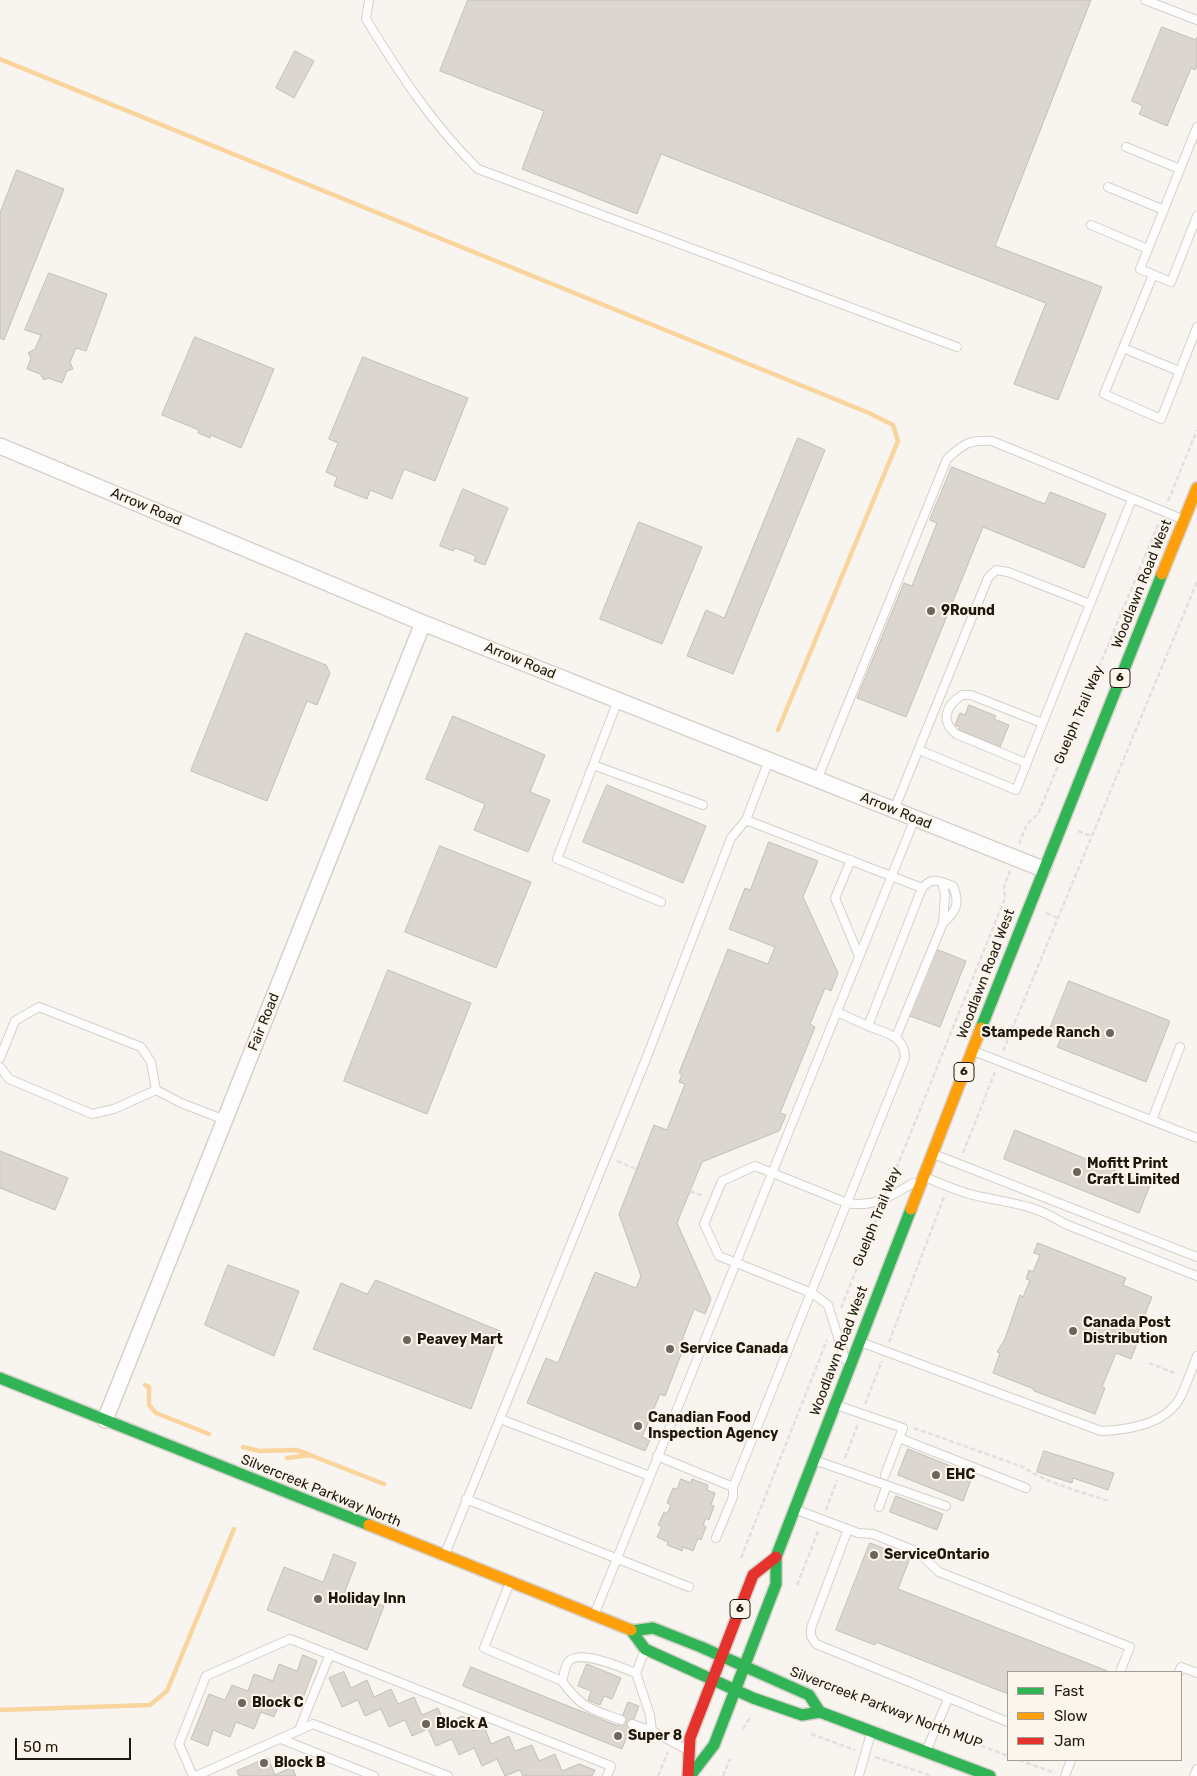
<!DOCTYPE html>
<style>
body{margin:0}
#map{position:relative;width:1197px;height:1776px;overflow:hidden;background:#f8f4ef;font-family:Rubik,sans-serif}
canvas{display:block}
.legend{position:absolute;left:1007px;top:1671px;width:175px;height:90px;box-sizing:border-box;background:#fcf5eb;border:1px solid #a39d93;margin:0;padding:6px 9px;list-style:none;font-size:15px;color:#1e180f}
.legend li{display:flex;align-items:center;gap:10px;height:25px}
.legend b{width:25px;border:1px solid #a39d93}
.scale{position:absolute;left:15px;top:1738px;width:116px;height:22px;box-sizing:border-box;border:2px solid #1e180f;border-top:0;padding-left:6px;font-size:15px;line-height:18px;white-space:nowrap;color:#1e180f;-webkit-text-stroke:4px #fcf5eb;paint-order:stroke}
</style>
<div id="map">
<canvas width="1197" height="1776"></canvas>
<ul class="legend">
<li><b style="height:6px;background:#30b455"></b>Fast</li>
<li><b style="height:6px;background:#ff9f0a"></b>Slow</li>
<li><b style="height:6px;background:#e5322d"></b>Jam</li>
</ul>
<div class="scale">50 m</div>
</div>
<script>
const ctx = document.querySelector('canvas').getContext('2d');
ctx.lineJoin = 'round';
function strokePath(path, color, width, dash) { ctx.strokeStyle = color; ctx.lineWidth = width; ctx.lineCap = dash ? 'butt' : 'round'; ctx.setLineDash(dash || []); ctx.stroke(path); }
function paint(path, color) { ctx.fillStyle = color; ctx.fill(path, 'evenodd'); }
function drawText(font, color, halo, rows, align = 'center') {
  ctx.font = font + ' Rubik,sans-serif'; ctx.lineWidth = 4; ctx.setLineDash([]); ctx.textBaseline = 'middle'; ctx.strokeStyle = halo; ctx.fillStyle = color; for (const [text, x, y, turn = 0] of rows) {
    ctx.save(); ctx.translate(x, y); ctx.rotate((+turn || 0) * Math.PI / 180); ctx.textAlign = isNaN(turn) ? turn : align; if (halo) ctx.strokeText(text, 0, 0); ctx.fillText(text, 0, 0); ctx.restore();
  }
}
strokePath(new Path2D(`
 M0 59 869 413 893 425 898 441 778 730
 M145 1385 149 1387V1405L156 1413 209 1434
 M243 1447 259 1451 296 1450 308 1454
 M287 1458 310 1455 384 1484
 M0 1710 150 1705 167 1691 234 1529`), '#f9d49c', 4.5);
const building = new Path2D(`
 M468 0H1091L995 246 1102 287 1058 400 1014 384 1046 303 661 154 637 214 522 169 544 111 440 71Z
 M1162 27 1196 40 1197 37V66L1195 70 1191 68 1167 126 1139 114 1143 106 1132 101Z
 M295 51 314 61 294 98 276 88Z
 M17 170 64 189 4 340 0 338V213Z
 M49 273 107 294 86 351 76 348 70 362 73 369 67 371 62 383 48 378 44 380 40 374 27 369 31 358 28 353 35 349 41 335 25 330Z
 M195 337 274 369 241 448 211 435 210 438 198 433 199 430 162 415Z
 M363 357 468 398 435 481 404 469 392 499 370 490 367 499 334 486 337 477 326 472 338 443 329 439Z
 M798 438 825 450 733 674 687 656 706 610 724 618Z
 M952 467 1045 504 1050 492 1106 514 1084 568 983 527 906 717 857 698 904 583 912 586 937 523 930 520Z
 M463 489 508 508 485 565 474 561 476 556 455 548 453 551 440 546Z
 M639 522 702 547 662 644 600 619Z
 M246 633 326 665 330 673 317 705 307 701 267 801 191 771Z
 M969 705 996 716 994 719 1009 725 1000 747 959 730 960 727 955 725 960 713 965 715Z
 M453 716 545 755 530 792 550 800 528 852 474 830 485 804 426 779Z
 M607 785 706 826 683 883 583 842Z
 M769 842 818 861 803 897 838 973 831 991 825 988 810 1024 815 1027 780 1113 786 1115 779 1131 702 1162 690 1191 677 1223 711 1299 705 1314 694 1309 679 1348 683 1350 665 1396 660 1394 642 1437 650 1440 645 1451 527 1403 546 1358 558 1363 595 1272 636 1288 641 1276 619 1214 654 1125 667 1130 685 1084 679 1082 682 1074 679 1073 728 949 768 964 775 947 729 929 745 888 750 890Z
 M440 846 531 882 496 968 405 932Z
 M936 949 966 961 940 1027 910 1016Z
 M388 970 471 1003 427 1114 344 1081Z
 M1069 981 1170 1021 1146 1082 1057 1047 1062 1036 1049 1031Z
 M1015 1130 1150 1185 1139 1213 1004 1159Z
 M0 1151 68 1178 55 1210 0 1188Z
 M1038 1243 1126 1278 1123 1285 1152 1297 1144 1317 1147 1318 1144 1326 1141 1324 1136 1337 1139 1338 1131 1359 1116 1353 1102 1387 1105 1388 1095 1414 1034 1391V1389L993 1373 1000 1353 997 1352 1005 1339 1020 1295 1023 1297 1030 1280 1026 1279 1029 1270 1033 1272 1040 1255 1034 1253Z
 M228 1265 299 1291 274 1356 205 1325Z
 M376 1280 500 1331 471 1409 313 1349 341 1283 367 1294Z
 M908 1449 973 1475 963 1501 898 1475Z
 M1044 1451 1114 1473 1108 1490 1073 1478 1072 1483 1037 1472Z
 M681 1479 691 1483 692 1479 708 1485 707 1490 715 1493 711 1505 714 1506 709 1520 706 1518 703 1525 706 1527 701 1540 698 1538 693 1551 683 1547 682 1551 667 1545 668 1542 657 1537 662 1527 658 1525 664 1512 667 1514 671 1505 667 1503 673 1488 677 1489Z
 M896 1496 943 1514 937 1530 890 1512Z
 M870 1543 910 1558 898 1589 1110 1672H1008V1694L876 1642 875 1645 836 1630Z
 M334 1554 356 1563 345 1591 384 1606 367 1650 267 1610 284 1567 323 1582Z
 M303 1655 317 1661 300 1706 281 1699 274 1717 261 1712 254 1729 236 1722 230 1737 213 1730 208 1746 191 1739 209 1694 225 1700 232 1685 248 1691 254 1674 273 1681 279 1664 297 1671Z
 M587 1664 621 1678 612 1699 604 1696 600 1705 588 1700 591 1691 578 1686Z
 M471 1667 618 1726 628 1702 639 1706 622 1749 463 1686Z
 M344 1672 351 1688 367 1680 374 1697 391 1689 398 1704 414 1697 422 1715 438 1708 445 1724 462 1716 470 1720 466 1727 474 1731 477 1723 484 1726 491 1744 509 1736 515 1751 532 1745 539 1761 555 1754 562 1771 579 1764 595 1770 592 1776H523L520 1770 505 1776 497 1759 482 1766 474 1748 459 1755 452 1739 436 1746 428 1729 412 1736 405 1720 389 1727 381 1709 365 1716 358 1700 342 1707 329 1678Z
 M268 1758 275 1775 292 1767 296 1776H239L237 1771Z`);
paint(building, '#dbd6cf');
strokePath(building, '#c3beb7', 1);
const lane = new Path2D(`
 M369 0 366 19C399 73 433 125 478 169L957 347
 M1145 0 1197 20
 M1197 127 1140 269 1171 282 1197 216
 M1126 147 1180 169
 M1108 187 1164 210
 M1091 225 1148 249
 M1153 275 1104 394 1161 419 1197 327
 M1123 348 1179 371
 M618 700 557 859 661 902
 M919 750 1016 790 1090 604
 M1026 763 956 734C940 721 946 705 962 695H971L1042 723
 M593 765 703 805
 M817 780 947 459C964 443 969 440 992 441L1182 519
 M894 810 988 578 996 570 1008 572 1090 604 1132 499
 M746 820 922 888 868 1026 837 1012
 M851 860 835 898 859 956
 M942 882 953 886C960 903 957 911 943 923
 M896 1037 943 923 945 895 942 882C933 879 929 881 922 888
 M976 1052 1197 1138
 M0 1058 15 1021 39 1007 141 1047 151 1062 156 1090
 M0 1067 9 1079 92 1114 114 1109 156 1090
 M156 1090 181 1103 225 1120
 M1152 1120 1180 1047
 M936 1155 1197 1257
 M927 1178C945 1185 963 1194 982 1197 1016 1204 1035 1205 1065 1224L1197 1276
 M863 1343 1101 1431C1128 1430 1167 1424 1181 1396 1187 1383 1192 1369 1197 1356
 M845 1359 828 1305 812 1293 719 1256 704 1224 722 1181 755 1166 847 1203C874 1208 891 1196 913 1183
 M839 1406 903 1428 899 1438 1026 1488
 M500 1419 650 1476
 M657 1456 733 1487
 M817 1461 946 1506
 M885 1475 899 1438
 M466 1499 689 1587
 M879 1507 887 1485
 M797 1510 858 1533 873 1534 918 1552 939 1572 1130 1647 1120 1672
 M848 1529 811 1628V1636L816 1644 1008 1722
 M716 1538 733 1497V1487L905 1058C905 1036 886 1033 868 1026
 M445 1554 646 1059 731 838 746 820 769 760
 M510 1582 484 1648 562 1681C564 1675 565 1666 568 1662 579 1648 622 1668 636 1673
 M595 1613 915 818
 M645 1650 636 1673 650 1715 652 1731 686 1749
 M1179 1672 1181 1667 1197 1673
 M562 1681C581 1708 591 1709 621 1720
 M632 1724 652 1731
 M299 1730 330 1654
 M281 1739 374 1776
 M927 1749 948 1699
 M859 1775 871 1733
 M193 1776 179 1744 206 1676 290 1639 611 1766 607 1776
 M196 1776 313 1724 448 1776
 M1065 1776 1071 1760
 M1194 1776 1197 1769`);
const street = new Path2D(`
 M0 446 423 623 1043 869
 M105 1420 423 623`);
const fast = new Path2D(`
 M981 1028 1162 574
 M0 1378 369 1525
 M631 1630 645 1649 753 1698 802 1715 820 1712 990 1776
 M632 1631 653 1628 701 1647 809 1695 820 1712
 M690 1776 714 1745 776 1584V1557L911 1209`);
const slow = new Path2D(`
 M1162 574 1197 488
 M911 1209 981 1028
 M369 1525 631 1630`);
const jam = new Path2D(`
 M688 1776 690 1738 753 1575 776 1557`);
strokePath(lane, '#d5d0c9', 10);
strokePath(street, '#d5d0c9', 18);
strokePath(fast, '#d5d0c9', 14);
strokePath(slow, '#d5d0c9', 14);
strokePath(jam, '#d5d0c9', 14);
strokePath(new Path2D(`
 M1168 501 1197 430
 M1078 831 1091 836
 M1019 844 1027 824 1038 814 1160 520
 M1046 913 1058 918
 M1003 1051 1197 582
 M963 1153 995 1072
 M617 1161 636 1169
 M891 1182 1005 898 1004 886 1010 871
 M690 1191 703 1196
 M841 1308 879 1213
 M889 1342 944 1197
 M1149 1363 1177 1374
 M865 1404 882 1361
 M914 1428 1023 1467C1049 1484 1079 1491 1109 1501
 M845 1458 858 1424
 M826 1510 837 1480
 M741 1558 827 1340
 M797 1585 819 1529
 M825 1685 925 1724
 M743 1729 751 1716
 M946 1732 1008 1756
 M811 1734 855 1750
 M875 1757 932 1776
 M1019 1760 1055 1773
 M658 1776 668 1752
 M723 1776 730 1759`), '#e2e0df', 2.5, [5, 2.5]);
strokePath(lane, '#fefdfd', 8);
strokePath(street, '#fefdfd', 15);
strokePath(fast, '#30b455', 11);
strokePath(slow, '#ff9f0a', 11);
strokePath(jam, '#e5322d', 11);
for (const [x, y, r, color] of [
 [931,611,5,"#6a655d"],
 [1110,1033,5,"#6a655d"],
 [1077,1172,5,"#6a655d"],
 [1073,1331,5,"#6a655d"],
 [407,1340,5,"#6a655d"],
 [670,1349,5,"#6a655d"],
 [638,1426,5,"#6a655d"],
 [936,1475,5,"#6a655d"],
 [874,1555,5,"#6a655d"],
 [318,1599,5,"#6a655d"],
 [242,1703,5,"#6a655d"],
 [426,1724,5,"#6a655d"],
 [618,1736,5,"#6a655d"],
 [264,1763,5,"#6a655d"]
]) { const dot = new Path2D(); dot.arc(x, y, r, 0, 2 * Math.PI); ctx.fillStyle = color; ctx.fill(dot); strokePath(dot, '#fcf5eb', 2); }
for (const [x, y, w] of [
 [1120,678,20],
 [964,1072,20],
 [740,1609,20]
]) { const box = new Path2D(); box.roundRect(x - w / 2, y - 9.5, w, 19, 4); ctx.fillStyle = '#fcf5eb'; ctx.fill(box); strokePath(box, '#1e180f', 1); }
drawText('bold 12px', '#1e180f', null, [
 ["6",1120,678],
 ["6",964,1072],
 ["6",740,1609]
]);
drawText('14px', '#1e180f', '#fcf5eb', [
 ["Arrow Road",146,507,23],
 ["Woodlawn Road West",1142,584,-68],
 ["Arrow Road",520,661,22],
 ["Guelph Trail Way",1079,715,-67],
 ["Arrow Road",896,811,22],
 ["Woodlawn Road West",986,974,-69],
 ["Fair Road",264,1022,-68],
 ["Guelph Trail Way",877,1217,-68],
 ["Woodlawn Road West",839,1351,-69],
 ["Silvercreek Parkway North",321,1491,22],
 ["Silvercreek Parkway North MUP",886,1708,21]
]);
drawText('bold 14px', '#1e180f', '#fcf5eb', [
 ["9Round",941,611],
 ["Stampede Ranch",1100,1033,"right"],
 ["Mofitt Print",1087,1164],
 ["Craft Limited",1087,1180],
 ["Canada Post",1083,1323],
 ["Distribution",1083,1339],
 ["Peavey Mart",417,1340],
 ["Service Canada",680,1349],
 ["Canadian Food",648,1418],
 ["Inspection Agency",648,1434],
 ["EHC",946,1475],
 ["ServiceOntario",884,1555],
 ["Holiday Inn",328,1599],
 ["Block C",252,1703],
 ["Block A",436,1724],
 ["Super 8",628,1736],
 ["Block B",274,1763]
], 'left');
</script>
